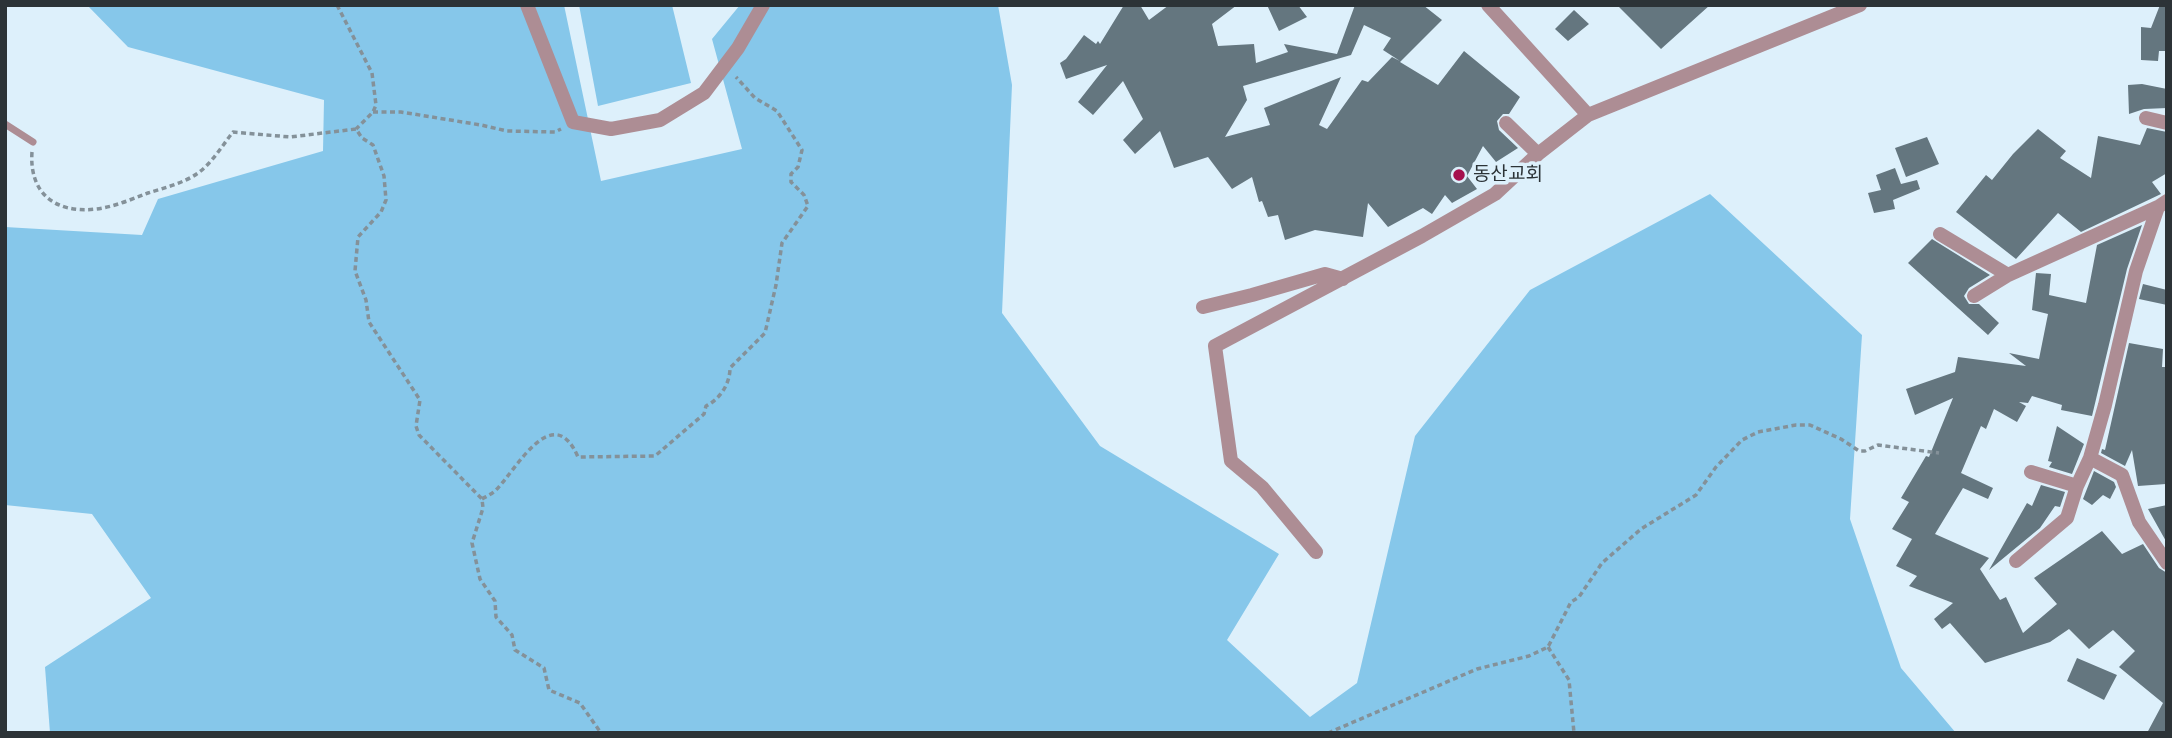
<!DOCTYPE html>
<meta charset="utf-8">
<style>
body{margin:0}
#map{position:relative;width:2172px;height:738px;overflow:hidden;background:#ddf0fb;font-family:Merriweather,serif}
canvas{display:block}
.frame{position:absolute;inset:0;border:7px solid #2c3337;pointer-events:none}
</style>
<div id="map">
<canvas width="2172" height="738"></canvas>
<div class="frame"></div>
</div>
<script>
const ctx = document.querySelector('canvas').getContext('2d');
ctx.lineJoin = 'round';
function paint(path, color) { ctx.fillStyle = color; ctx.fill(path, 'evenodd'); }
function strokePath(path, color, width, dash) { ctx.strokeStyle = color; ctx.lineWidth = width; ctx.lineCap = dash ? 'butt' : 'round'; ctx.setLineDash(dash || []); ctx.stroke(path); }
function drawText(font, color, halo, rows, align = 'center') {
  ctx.font = font + ' Merriweather,"Noto Sans KR",serif'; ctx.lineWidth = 7; ctx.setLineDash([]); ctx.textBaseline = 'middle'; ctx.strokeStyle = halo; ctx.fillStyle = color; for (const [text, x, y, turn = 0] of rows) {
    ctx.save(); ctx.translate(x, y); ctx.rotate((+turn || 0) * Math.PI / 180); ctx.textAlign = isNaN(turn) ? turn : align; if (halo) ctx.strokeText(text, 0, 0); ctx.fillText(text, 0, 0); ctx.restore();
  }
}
paint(new Path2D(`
 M87 5H564L601 181 742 149 712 39 740 5H998L1012 85 1002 313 1100 446 1279 554 1227 640 1310 717 1357 683 1415 436 1530 290 1710 194 1862 335 1850 519 1901 668 1956 733H50L45 667 151 598 92 514 5 505V227L142 235 158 199 323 151 324 100 128 47Z
 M579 5H672L691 83 598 106Z`), '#86c7ea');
paint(new Path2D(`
 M1124 5H1140L1149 20 1169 5H1237L1212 24 1218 46 1254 44 1256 63 1288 52 1284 44 1337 54 1355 5H1423L1442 20 1400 62 1438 85 1464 51 1520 97 1509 114H1503L1497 121 1499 130 1518 148 1496 162 1483 146 1467 176 1477 189 1452 203 1445 195 1432 214 1423 208 1388 227 1368 203 1363 237 1315 230 1285 240 1278 215 1268 217 1262 201 1259 202 1252 177 1232 189 1208 157 1174 168 1160 131 1135 154 1123 140 1143 119 1123 81 1093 115 1078 102 1107 65 1066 79 1060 63 1066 59 1084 35 1096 44 1098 41 1100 44ZM1364 25 1391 38 1383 50 1400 61 1392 57 1368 82 1362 80 1327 129 1319 125 1341 77 1264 108 1270 125 1225 137 1247 100 1243 86 1351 55Z
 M1267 5H1298L1307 17 1279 31Z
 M1617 5H1710L1661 49Z
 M2160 5H2167V51H2159L2158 61 2141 60V27L2151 28Z
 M1574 10 1589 24 1568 41 1555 29Z
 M2142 84 2167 89V108L2144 109 2129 114 2128 85Z
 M2147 128 2167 132V173L2152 182 2161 194 2081 232 2058 213 2016 259 1956 212 1986 175 1992 180 2013 154 2038 129 2066 151 2060 158 2091 178 2098 136 2140 145Z
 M1927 137 1939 164 1906 177 1895 148Z
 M1895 168 1901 184 1917 180 1920 189 1893 200 1895 209 1874 213 1868 193 1881 190 1876 175Z
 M2142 225 2127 269 2092 416 2061 410 2062 405 2032 396 2028 403 2019 402 2026 406 2017 422 1994 409 1986 429 1981 426 1961 473 1993 488 1988 499 1963 488 1935 534 1989 558 1980 569 2000 600 2006 597 2023 633 2057 604 2034 578 2102 531 2122 554 2143 544 2159 568 2167 573V733H2147L2163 703 2119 667 2135 651 2113 630 2089 649 2069 629 2050 642 1985 663 1950 623 1942 629 1934 619 1953 603 1909 586 1917 576 1896 566 1912 539 1892 529 1909 502 1901 498 1926 456 1929 457 1953 398 1915 415 1906 389 1955 372 1958 357 2026 366 2009 353 2039 359 2048 314 2032 310 2036 273 2051 274 2049 295 2086 303 2097 245Z
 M1932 239 1990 275 1969 288 1964 296 1969 304H1979L1999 323 1988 335 1908 263Z
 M2143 284 2167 290V305L2139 299Z
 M2129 343 2163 349 2162 367H2167V425H2165L2166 484 2138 486 2132 450 2125 466 2101 453 2102 449 2105 450Z
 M2057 426 2084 444 2072 474 2049 467 2052 462 2048 461Z
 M2094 471 2114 482 2116 487 2110 499 2103 495 2092 505 2083 499Z
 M2041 485 2065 492 2060 507 2055 506 2040 528 1989 570 2027 503 2032 506Z
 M2167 505V543L2148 509Z
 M2077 658 2117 675 2104 700 2067 681Z`), '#64767f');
strokePath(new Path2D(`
 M337 5 372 73 376 105 373 112 356 129
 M373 112H401L481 125 507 131 555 132 561 129
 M32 152C29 193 55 214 96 209 114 207 132 199 148 193 164 188 184 183 198 173 212 163 222 146 233 132L290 137 356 129 362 138 373 145 384 176 386 200 381 212 358 237 355 271 366 300 369 322 420 400 416 426 419 435 482 499 483 508 472 543 480 579 495 601 496 617 512 635 515 650 544 668 549 690 580 703 601 733
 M482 499C487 496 492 494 496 490 516 470 553 399 578 457L655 456 704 414 706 406C720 399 730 384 730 368L765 333 776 285 782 243 808 206 804 195 791 182V174L798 167 802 150 777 111 755 98 736 77
 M1548 647 1569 680 1574 733
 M1328 733 1477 669 1529 656 1548 647 1571 602 1579 597 1602 563 1641 529 1696 495 1716 467 1742 440 1758 432 1796 425H1810L1841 439 1859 451H1865L1878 445 1939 453`), '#849199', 3.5, [5, 3.5]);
strokePath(new Path2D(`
 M5 124 33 142`), '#ad8d94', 7);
strokePath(new Path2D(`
 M527 5 573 122 611 129 660 120 704 93 738 48 763 5
 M1488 5 1588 115
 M2146 118 2167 123
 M1506 123 1538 154
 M2167 201 2158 207 2136 271 2105 405 2090 458 2122 475 2139 522 2167 563
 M1940 234 2008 275 2158 207
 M1974 296 2008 275
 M1203 307 1252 295 1325 274 1343 279
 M2031 472 2077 486
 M1316 552 1262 487 1231 461 1215 346 1422 236 1495 194 1538 154 1588 115 1860 5
 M2016 561 2067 518 2077 486 2090 458`), '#ad8d94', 14);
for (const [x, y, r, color] of [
 [1459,175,7,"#a5114e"]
]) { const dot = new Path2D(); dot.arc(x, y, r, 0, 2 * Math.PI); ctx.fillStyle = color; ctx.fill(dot); strokePath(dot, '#ddf0fb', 2.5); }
drawText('19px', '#2c3337', '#ddf0fb', [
 ["동산교회",1473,175]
], 'left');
</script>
